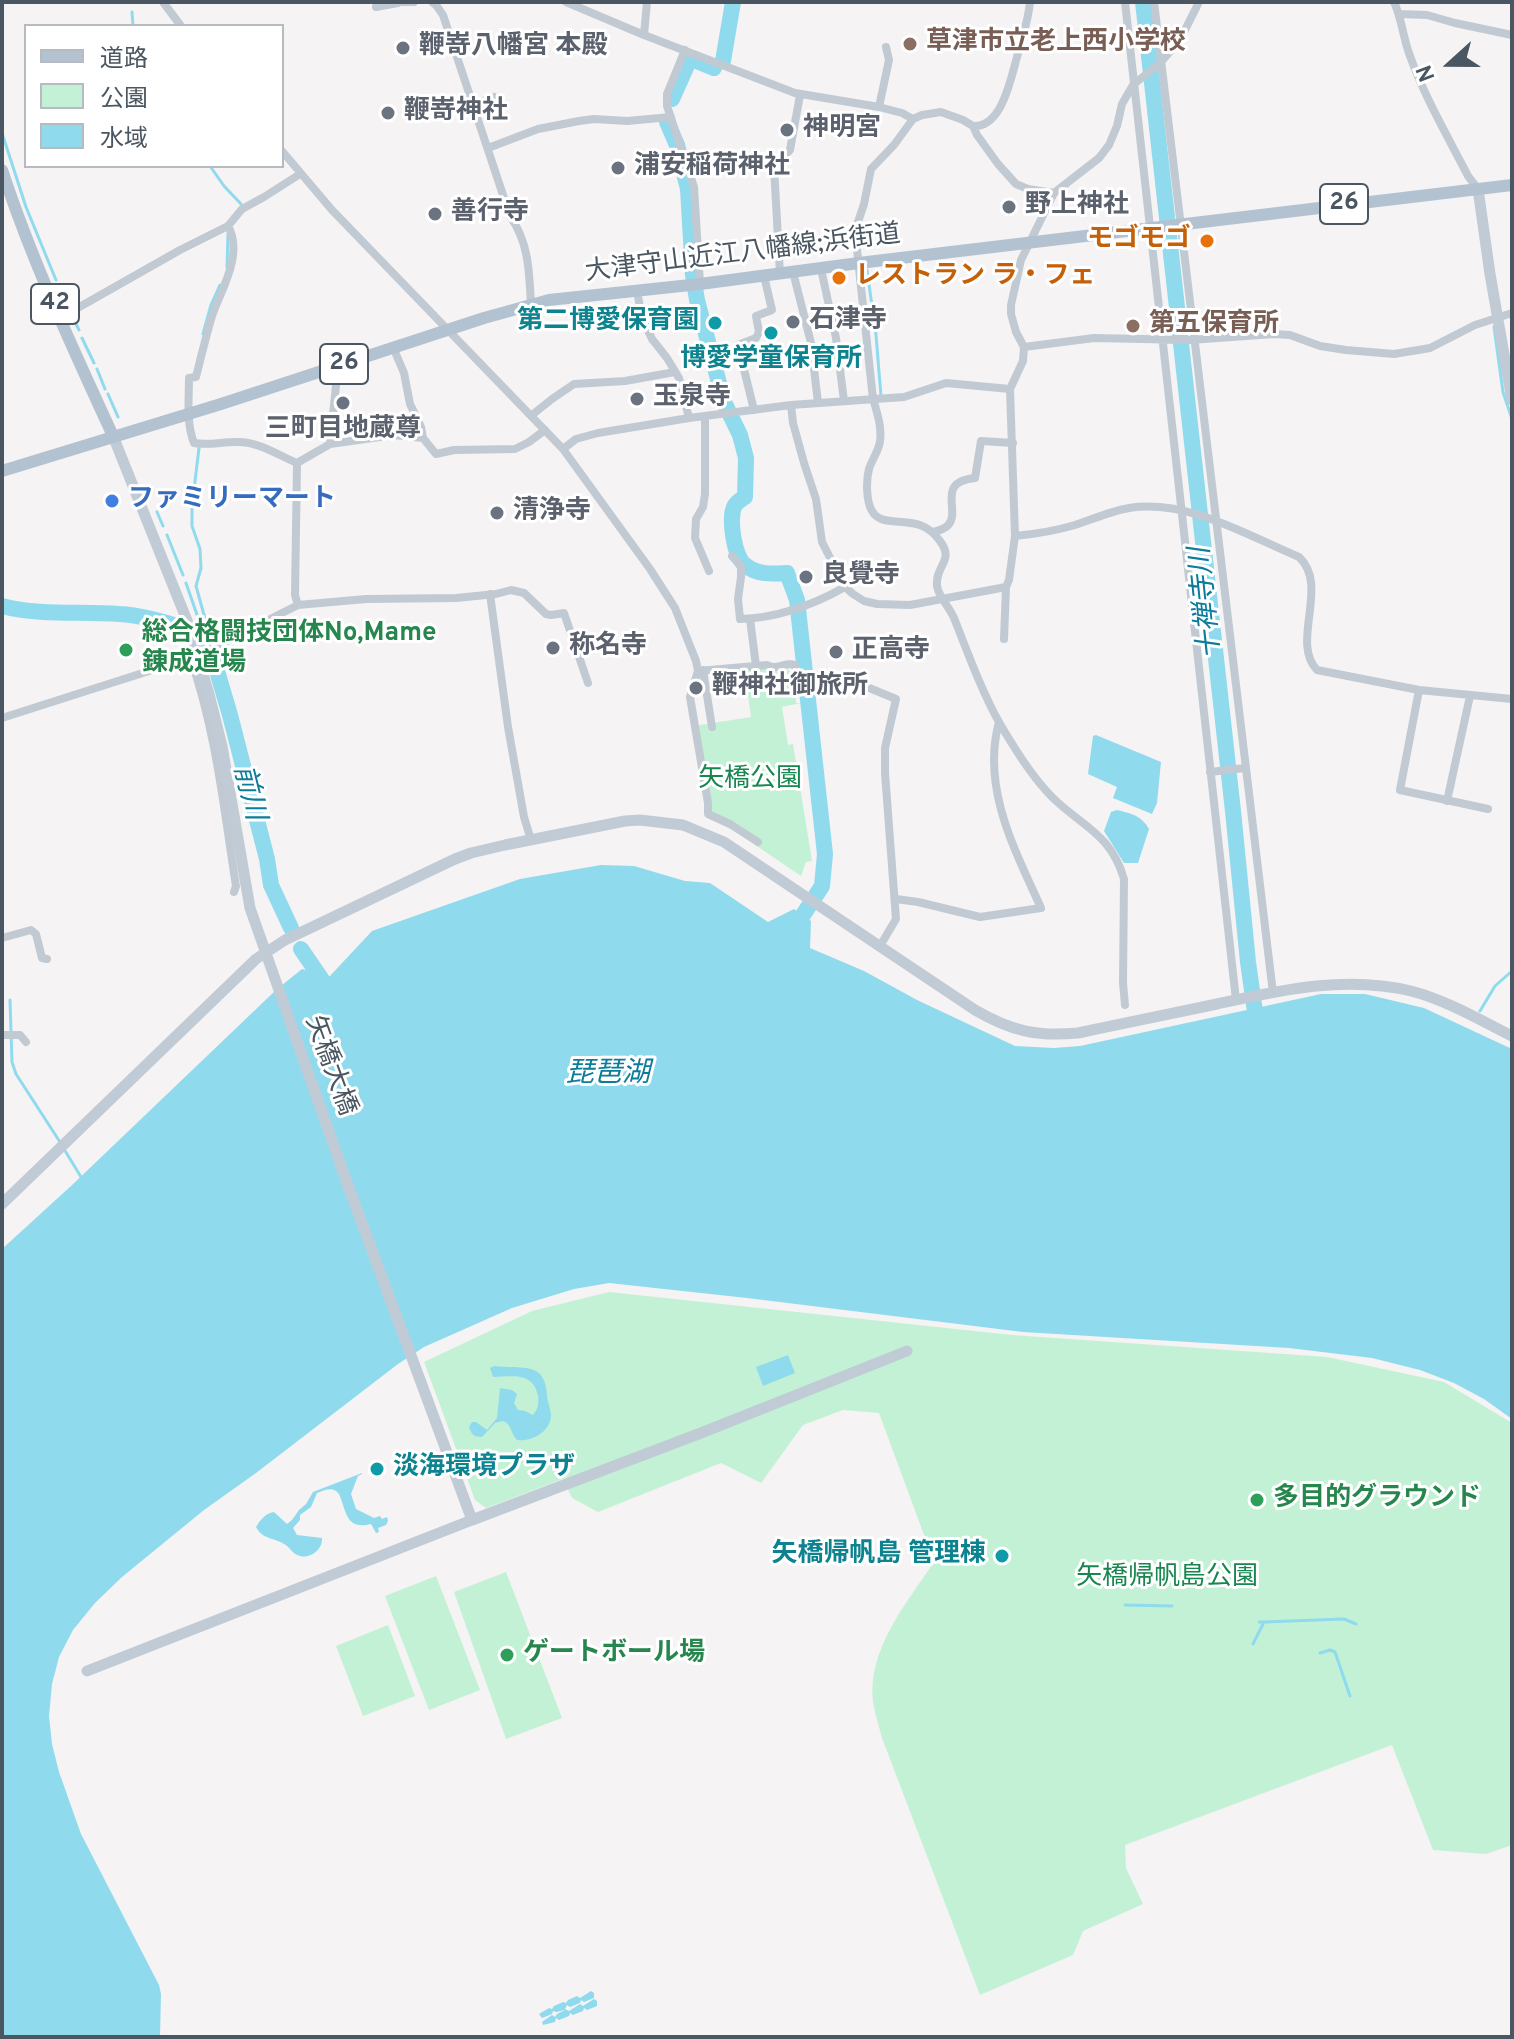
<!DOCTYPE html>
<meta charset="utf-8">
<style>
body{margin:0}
#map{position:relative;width:1514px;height:2039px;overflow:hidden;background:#f5f3f3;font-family:Overpass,"Noto Sans JP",sans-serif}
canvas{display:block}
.frame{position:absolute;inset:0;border:4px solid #4a5661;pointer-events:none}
.legend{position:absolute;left:24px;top:24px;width:260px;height:144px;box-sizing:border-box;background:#fff;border:2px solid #b7bbc0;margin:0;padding:10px 14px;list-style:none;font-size:24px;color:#4a5661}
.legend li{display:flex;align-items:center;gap:16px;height:40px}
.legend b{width:40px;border:2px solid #b7bbc0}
.north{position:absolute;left:1410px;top:24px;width:80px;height:80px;-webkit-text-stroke:6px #fff;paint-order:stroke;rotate:249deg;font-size:22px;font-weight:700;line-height:32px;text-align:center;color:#4a5661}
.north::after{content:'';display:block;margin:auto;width:28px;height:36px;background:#4a5661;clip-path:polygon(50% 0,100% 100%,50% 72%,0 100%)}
</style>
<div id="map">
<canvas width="1514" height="2039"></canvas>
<div class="frame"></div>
<ul class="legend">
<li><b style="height:10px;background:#b3c2d1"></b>道路</li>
<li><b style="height:22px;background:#c3f1d5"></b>公園</li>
<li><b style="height:22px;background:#90daee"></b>水域</li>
</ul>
<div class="north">N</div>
</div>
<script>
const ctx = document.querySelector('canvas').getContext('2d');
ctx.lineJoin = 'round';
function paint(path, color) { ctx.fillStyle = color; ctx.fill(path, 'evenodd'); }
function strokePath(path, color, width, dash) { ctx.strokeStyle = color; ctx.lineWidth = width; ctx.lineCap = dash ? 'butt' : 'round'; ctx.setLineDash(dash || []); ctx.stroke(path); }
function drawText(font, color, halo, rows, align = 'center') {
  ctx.font = font + ' Overpass,"Noto Sans JP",sans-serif'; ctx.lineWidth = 6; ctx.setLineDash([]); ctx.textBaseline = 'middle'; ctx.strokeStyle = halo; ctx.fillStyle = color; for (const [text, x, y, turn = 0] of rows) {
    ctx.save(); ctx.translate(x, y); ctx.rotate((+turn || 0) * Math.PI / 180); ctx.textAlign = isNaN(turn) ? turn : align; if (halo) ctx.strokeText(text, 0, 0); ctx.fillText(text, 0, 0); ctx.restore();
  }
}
paint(new Path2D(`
 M785 668C798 674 795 690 796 703H801L782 707 788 745 793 744 812 861 806 862 801 876 733 830 707 817 694 726 751 717 747 688H743L742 670Z
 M609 1292 1012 1335 1327 1357 1444 1382 1512 1423V1845L1486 1854 1433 1850 1392 1745 1125 1845 1126 1868 1143 1904 1083 1931 1073 1955 980 1995 882 1738C879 1726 875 1714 873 1702 867 1649 907 1603 934 1562L879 1413 843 1410 803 1425 761 1483 721 1463 598 1512 572 1498 563 1479 486 1508 475 1500 424 1362 532 1311Z
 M506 1572 562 1718 506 1739 454 1592Z
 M436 1576 480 1690 429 1710 385 1596Z
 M388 1625 415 1696 363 1716 336 1646Z`), '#c3f1d5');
paint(new Path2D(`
 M1096 735 1161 762 1157 803 1152 814 1113 798 1117 787 1088 774 1093 736Z
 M1117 810C1131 813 1142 816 1149 829L1138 863H1124L1104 831 1111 812Z
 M601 865 634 866 685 881 710 883 768 922 794 909 811 921 810 948 864 971 917 1000 1015 1046 1054 1048 1080 1046 1321 994H1365L1424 1008 1512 1049V1419L1484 1399 1454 1383 1420 1370 1372 1358 1289 1348 1023 1332 747 1298 609 1283 574 1289 512 1308 424 1347 398 1364 256 1473 204 1510 122 1577 95 1603 73 1630 59 1657 52 1684 49 1716 52 1744 59 1772 81 1834 159 1985 161 1994 160 2037H2V1249L71 1186 276 990 302 969 329 977 372 931 520 879Z
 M788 1355 795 1373 763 1386 756 1367Z
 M494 1366C507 1368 530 1365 539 1373 545 1379 547 1389 547 1397 548 1403 551 1410 551 1416 550 1432 532 1442 517 1440 511 1434 511 1423 503 1421L495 1423 482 1437C474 1437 471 1434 469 1427L472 1422H476L487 1430 497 1418 500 1388 512 1390 517 1394 514 1403 518 1410 525 1411 533 1415C538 1409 539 1404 538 1396 533 1371 511 1377 493 1377L490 1368Z
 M362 1473V1474L358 1476 351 1494 356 1509 374 1518 380 1516 382 1519 387 1517 388 1521 386 1525 378 1528 379 1532 376 1533 371 1524C346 1530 347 1513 339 1494 333 1486 325 1490 317 1493L311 1507 300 1515V1520L293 1528 297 1535 322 1538C323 1548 312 1559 300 1556 292 1554 290 1547 284 1544 273 1537 263 1540 256 1527 260 1520 266 1513 274 1512L287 1524 292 1520 299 1510 306 1504 313 1492Z
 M591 1991 594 1993V1998L584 2002 581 2000 580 2003 570 2007 567 2005 565 2009 569 2011 580 2004 583 2006 594 1999 597 2001V2006L587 2010 584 2008 583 2011 573 2015 570 2013 569 2016 559 2020 556 2018 555 2022 543 2025 542 2022 552 2015 555 2017 557 2014 565 2010 556 2012 553 2011 552 2014 542 2018 539 2014 549 2008 552 2009 554 2006 563 2002 566 2003 568 2000 577 1996 580 1998Z`), '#90daee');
strokePath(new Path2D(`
 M132 12 133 26
 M2 133 26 207 56 280
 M210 166 224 186 241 204
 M227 267 228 234
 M867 270 876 335 881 396
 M58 285 69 309
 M74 320 79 330
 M1494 327 1503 392 1512 419
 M203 334 211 305 220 285
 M82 338 94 363
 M97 369 105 389
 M108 394 118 417
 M199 448 192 506V526L200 549 201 568 196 586 206 622V633
 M157 512 163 526
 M167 535 183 575
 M186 583 203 632
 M10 1000 12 1062 16 1074 60 1142
 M1480 1011 1495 986 1512 971
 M64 1149 81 1177
 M1125 1605 1172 1606
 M1264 1622 1344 1619 1356 1624
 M1253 1644 1264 1622H1259
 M1320 1653 1330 1650 1335 1652 1350 1696`), '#90daee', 3);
strokePath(new Path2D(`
 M1143 2 1233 811 1248 962 1257 1026
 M723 61 733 2
 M672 99 689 61 692 59 714 68
 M667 122 677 145 688 189 693 275 697 300 724 402 740 435 746 458 745 497C744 497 735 504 735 505 728 517 734 557 745 565 757 575 772 574 787 573L797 600 825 854 822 886 803 915
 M2 606C40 616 81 611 119 614 140 615 160 621 180 627
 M201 632 206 633 209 644
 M212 654 230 715 267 859 271 885 291 928
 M301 949 329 990`), '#90daee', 16);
strokePath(new Path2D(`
 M163 2 181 26
 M398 2H414
 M432 2 436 5 443 15 510 216C529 243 529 271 531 304
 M566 2 644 35 795 93 879 107 902 113 913 119
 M1125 2 1236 1000
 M1154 2 1273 993
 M1394 2C1402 19 1403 38 1410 56 1425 98 1448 137 1468 176L1478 189
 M376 7 398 3
 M1399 14 1427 15 1455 23 1512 35
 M644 35 647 2
 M685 50 667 94V106L694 187 700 284
 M473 105 494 97
 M879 107 889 60 886 47
 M973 126C1002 128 1011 78 1017 57 1022 37 1028 23 1030 2
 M488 148 538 129 579 121 594 119 627 121 671 117
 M282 151 332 210 563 449 650 569 675 608 696 661 698 671 690 697 708 803V814L730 824 758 842
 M1054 193 1028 189 1016 184 998 164 977 135 973 126 963 120 941 112 922 115 913 119 894 145 871 169 864 204 855 231 873 399C877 412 882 427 880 441 879 451 872 459 869 469 866 480 866 501 872 511 884 532 918 509 940 541 955 561 935 565 937 586 939 598 949 606 954 618 968 653 981 690 1000 724 1015 749 1032 777 1053 798 1083 827 1111 834 1124 879L1123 983 1125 1005
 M228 226C244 254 221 290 212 316 206 336 201 357 196 377L189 378C189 399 186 423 194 443 210 446 224 441 240 442 261 443 278 455 297 463
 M821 269 836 338 844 401
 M793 272 811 343 818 403
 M780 274 774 167 790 150 800 95
 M637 291 642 318 652 339 667 358 679 378 689 418
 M60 318 180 250 228 226 242 209 264 197 300 174
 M393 347 404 373 410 404 421 427 423 438
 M1024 347 1094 338 1190 340 1274 334 1290 335 1320 346 1346 350 1394 354 1430 348 1475 325 1512 313
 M791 405 793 423 804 463 816 499 822 542 845 587 853 594 864 601 877 604 910 605 1006 587 1009 580 1015 536 1010 389 1023 361 1024 347 1016 332 1011 314V305L1021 260 1054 193 1099 158 1109 145 1117 126 1122 104 1133 85 1161 62 1180 40 1199 2
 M754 410 738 345 756 338 759 332 756 316 772 310 764 276
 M532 415 552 399 574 384 625 381 675 372
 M705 416V494L703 507 696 519 695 538 709 571
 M330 444 338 366
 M563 449 576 439 598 433 689 418 791 405 904 397 946 383 1010 389
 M933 532C937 531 942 530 946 527 964 514 933 482 975 478L981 441 1013 443
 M1015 536C1035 534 1055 531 1075 525 1093 519 1111 511 1129 508 1188 499 1246 535 1299 557 1330 586 1290 642 1317 670L1419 690 1512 699
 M732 556 741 566V577L738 599 740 619C778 618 813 605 845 587
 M490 594 508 727 524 817 531 840
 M298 605 295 595 297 463 330 444 394 435 423 438 436 454 454 450 515 449 529 442 545 430
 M750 619 756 666
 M1004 639 1006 587
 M190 657C216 730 224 810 236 886L234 892
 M703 670 712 727
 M698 671 767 665C779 671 785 661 795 665L799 681 802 683 848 682 867 687 896 699 885 748V773L896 919 880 946
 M1419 690 1400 790 1488 809
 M2 718 199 655 298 605 366 599 456 598 496 594 511 590 524 593 546 614 551 615 564 613 588 683
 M1210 772 1245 768
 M1447 801 1470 696
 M896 899 918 902 980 917 1041 908C1015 850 981 788 999 722
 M2 938 31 930 36 934 42 958 47 959
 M2 1035H20L26 1042`), '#c1cad2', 8);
strokePath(new Path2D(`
 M1478 189 1490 274 1512 400
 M2 1204 256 959 285 940 455 859 471 853 505 845 625 821 640 820 683 825 724 842 975 1010C1011 1031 1037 1037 1078 1033 1124 1023 1170 1014 1217 1004 1281 990 1346 975 1411 991 1446 1000 1480 1020 1512 1036
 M472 1520 701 1433 907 1351
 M87 1671 472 1520 346 1180 250 908 222 746 209 694 188 623 113 436`), '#c1cbd6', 11);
strokePath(new Path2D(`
 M2 170C32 261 73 349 113 436
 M2 471 221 404 484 318 549 300 700 284 859 263 1512 185`), '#b3c2d1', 12);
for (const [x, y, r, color] of [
 [910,44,8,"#8d6e63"],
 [403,48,8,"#6b7280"],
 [388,113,8,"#6b7280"],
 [787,130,8,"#6b7280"],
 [618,168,8,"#6b7280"],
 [1009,207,8,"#6b7280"],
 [435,214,8,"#6b7280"],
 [1207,241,8,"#e8710a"],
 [839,278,8,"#e8710a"],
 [793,322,8,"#6b7280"],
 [715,323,8,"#0f9aa8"],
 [1133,326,8,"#8d6e63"],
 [771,333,8,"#0f9aa8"],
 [637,399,8,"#6b7280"],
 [343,403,8,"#6b7280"],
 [112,501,8,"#3f7fe0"],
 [497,513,8,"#6b7280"],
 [806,577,8,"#6b7280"],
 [553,648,8,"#6b7280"],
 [126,650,8,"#2e9e5b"],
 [836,652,8,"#6b7280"],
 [696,688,8,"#6b7280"],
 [377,1469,8,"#0f9aa8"],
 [1257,1500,8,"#2e9e5b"],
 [1002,1556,8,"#0f9aa8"],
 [507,1655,8,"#2e9e5b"]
]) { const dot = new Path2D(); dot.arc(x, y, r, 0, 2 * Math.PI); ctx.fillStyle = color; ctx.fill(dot); strokePath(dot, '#fff', 3); }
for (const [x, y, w] of [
 [1344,204,48],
 [55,304,48],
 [344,364,48]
]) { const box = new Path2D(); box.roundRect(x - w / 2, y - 20, w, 40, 6); ctx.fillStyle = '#fff'; ctx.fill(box); strokePath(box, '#4a5661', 2); }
drawText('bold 24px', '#4a5661', null, [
 ["26",1344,204],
 ["42",55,304],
 ["26",344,364]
]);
drawText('bold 26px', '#785e54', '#fff', [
 ["草津市立老上西小学校",926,44],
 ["第五保育所",1149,326]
], 'left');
drawText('bold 26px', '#5b616d', '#fff', [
 ["鞭嵜八幡宮 本殿",419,48],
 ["鞭嵜神社",404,113],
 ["神明宮",803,130],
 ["浦安稲荷神社",634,168],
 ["野上神社",1025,207],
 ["善行寺",451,214],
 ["石津寺",809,322],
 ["玉泉寺",653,399],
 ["三町目地蔵尊",343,431,"center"],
 ["清浄寺",513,513],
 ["良覺寺",822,577],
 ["称名寺",569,648],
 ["正高寺",852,652],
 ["鞭神社御旅所",712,688]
], 'left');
drawText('bold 26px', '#c56008', '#fff', [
 ["モゴモゴ",1191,241],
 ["レストラン ラ・フェ",855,278,"left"]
], 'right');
drawText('26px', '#4a5661', '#fff', [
 ["大津守山近江八幡線;浜街道",743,255,-7],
 ["矢橋大橋",329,1066,70]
]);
drawText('bold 26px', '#0d838f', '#fff', [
 ["第二博愛保育園",699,323],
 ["博愛学童保育所",771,361,"center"],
 ["淡海環境プラザ",393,1469,"left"],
 ["矢橋帰帆島 管理棟",986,1556]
], 'right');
drawText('bold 26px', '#366cbe', '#fff', [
 ["ファミリーマート",128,501]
], 'left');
drawText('bold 26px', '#27864d', '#fff', [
 ["総合格闘技団体No,Mame",142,635],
 ["錬成道場",142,665],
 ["多目的グラウンド",1273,1500],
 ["ゲートボール場",523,1655]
], 'left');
drawText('26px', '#17864f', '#fff', [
 ["矢橋公園",750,781],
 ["矢橋帰帆島公園",1167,1579]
]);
drawText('italic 28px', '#0c7c9b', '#fff', [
 ["十禅寺川",1208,603,-96],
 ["前川",247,793,76],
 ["琵琶湖",608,1075]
]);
</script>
